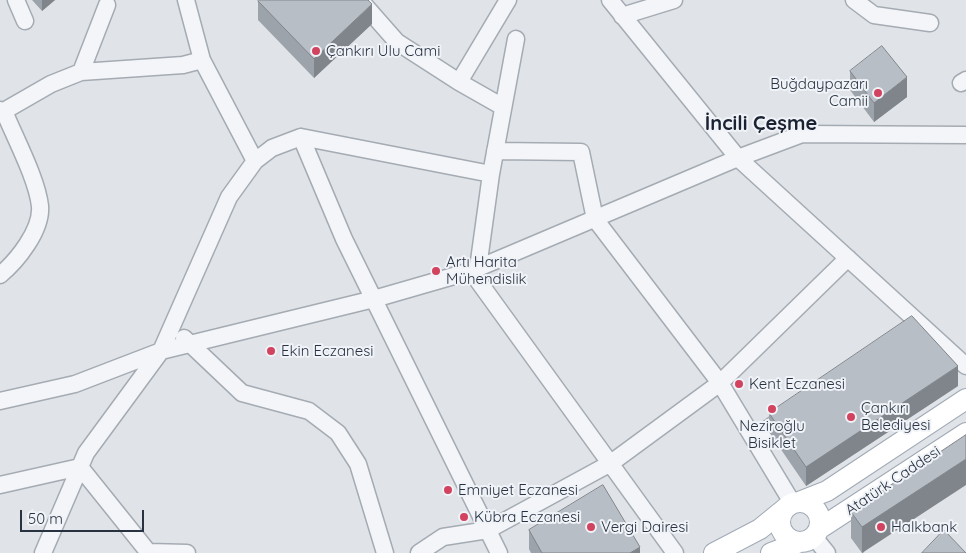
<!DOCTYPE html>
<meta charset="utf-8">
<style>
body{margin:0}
#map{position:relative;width:966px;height:553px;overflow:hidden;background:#e0e4e9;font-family:Quicksand,sans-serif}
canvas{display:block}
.scale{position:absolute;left:20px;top:510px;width:124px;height:22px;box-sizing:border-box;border:2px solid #283241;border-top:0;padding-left:6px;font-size:15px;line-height:18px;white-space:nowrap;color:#283241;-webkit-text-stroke:4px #f0f3f7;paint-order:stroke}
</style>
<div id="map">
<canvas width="966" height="553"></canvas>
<div class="scale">50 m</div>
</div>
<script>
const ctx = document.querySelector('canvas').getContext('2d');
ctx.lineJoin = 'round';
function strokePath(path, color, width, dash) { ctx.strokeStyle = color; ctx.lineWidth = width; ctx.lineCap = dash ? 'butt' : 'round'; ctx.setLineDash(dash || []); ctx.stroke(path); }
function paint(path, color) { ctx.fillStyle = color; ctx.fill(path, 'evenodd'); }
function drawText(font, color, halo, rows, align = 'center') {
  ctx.font = font + ' Quicksand,sans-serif'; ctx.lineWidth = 4; ctx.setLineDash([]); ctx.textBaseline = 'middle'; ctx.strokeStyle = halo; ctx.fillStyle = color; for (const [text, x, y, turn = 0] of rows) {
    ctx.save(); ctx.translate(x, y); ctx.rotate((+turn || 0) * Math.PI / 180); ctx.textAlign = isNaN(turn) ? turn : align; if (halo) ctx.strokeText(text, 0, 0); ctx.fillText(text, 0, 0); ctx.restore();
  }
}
const minor = new Path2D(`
 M16 0 25 21
 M186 0 202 60 255 161
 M360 0 397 42 459 82
 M610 0 738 158 966 366
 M854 0 874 15 930 23
 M622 16 674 0
 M81 72 107 5
 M961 83 966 80
 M503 107 459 82 508 0
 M0 110 4 111C15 138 37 179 40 206 42 230 17 261 0 275
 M4 111 51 84 81 72 183 65 202 60
 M495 151 581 152 595 219 720 383 793 504
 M491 174 301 137 344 239 499 553
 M478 268 491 174 516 39
 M471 271 675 553
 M184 338 242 393 309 411 338 433 358 464 385 553
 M0 401 75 384 161 351 374 299 471 271 738 158 802 134 966 135
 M754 439 787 415
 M0 485 80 467 149 553
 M814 537 827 553
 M149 552 187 553
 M43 553 86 453 161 351 229 197 255 161 272 148 301 137
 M419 553 443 537 488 530 611 463 720 383 848 258`);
const major = new Path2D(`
 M780 522a20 20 0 1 1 40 0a20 20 0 1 1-40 0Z
 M799 502 827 491 966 399
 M819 529 966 433
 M714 553 760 529 787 507
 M771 553 800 542`);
strokePath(minor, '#a5abb3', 19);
strokePath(major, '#9fa9b5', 22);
strokePath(minor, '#f3f5f8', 16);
strokePath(major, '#fff', 20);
paint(new Path2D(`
 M32 0H55L42 11Z
 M258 1 372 24 314 78 258 20Z
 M850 71 907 97 874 122 850 90Z
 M958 386 806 486 769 432V413Z
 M966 435 863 553H862L851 538V512Z
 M529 530 640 553H531L529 549Z`), '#9da3aa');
paint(new Path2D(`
 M42 0H55L42 11Z
 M372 4V24L314 78V59Z
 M907 77V97L874 122V103Z
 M958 366V386L806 486V467Z
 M966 459V485L862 553V527Z
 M640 547V553H630Z`), '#80858b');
const building = new Path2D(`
 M259 0H368L372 4 314 59 258 1Z
 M882 46 907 77 874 103 850 71Z
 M912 316 958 366 806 467 769 413Z
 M966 435V459L862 527 851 512Z
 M603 485 640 547 630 553H542L529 530Z
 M944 530 966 553H922Z`);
paint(building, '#b7bec6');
strokePath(building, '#80858b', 1);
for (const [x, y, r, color] of [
 [316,51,5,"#d1435e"],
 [878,93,5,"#d1435e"],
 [436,271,5,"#d1435e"],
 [271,351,5,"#d1435e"],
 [739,384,5,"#d1435e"],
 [772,409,5,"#d1435e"],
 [851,417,5,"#d1435e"],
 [448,490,5,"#d1435e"],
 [464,517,5,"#d1435e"],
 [591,527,5,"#d1435e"],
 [881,527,5,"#d1435e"]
]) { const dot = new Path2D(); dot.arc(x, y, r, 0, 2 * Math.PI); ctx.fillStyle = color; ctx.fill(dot); strokePath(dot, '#f0f3f7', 2); }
drawText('15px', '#283241', '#f0f3f7', [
 ["Çankırı Ulu Cami",326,51],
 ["Buğdaypazarı",868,84,"right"],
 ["Camii",868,101,"right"],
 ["Artı Harita",446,262],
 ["Mühendislik",446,279],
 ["Ekin Eczanesi",281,351],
 ["Kent Eczanesi",749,384],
 ["Çankırı",861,408],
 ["Belediyesi",861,425],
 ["Neziroğlu",772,426,"center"],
 ["Bisiklet",772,443,"center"],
 ["Emniyet Eczanesi",458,490],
 ["Kübra Eczanesi",474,517],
 ["Vergi Dairesi",601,527],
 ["Halkbank",891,527]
], 'left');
drawText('15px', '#283241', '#f0f3f7', [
 ["Atatürk Caddesi",893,481,-34]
]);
drawText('bold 20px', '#1b2332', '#f0f3f7', [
 ["İncili Çeşme",761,124]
]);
</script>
